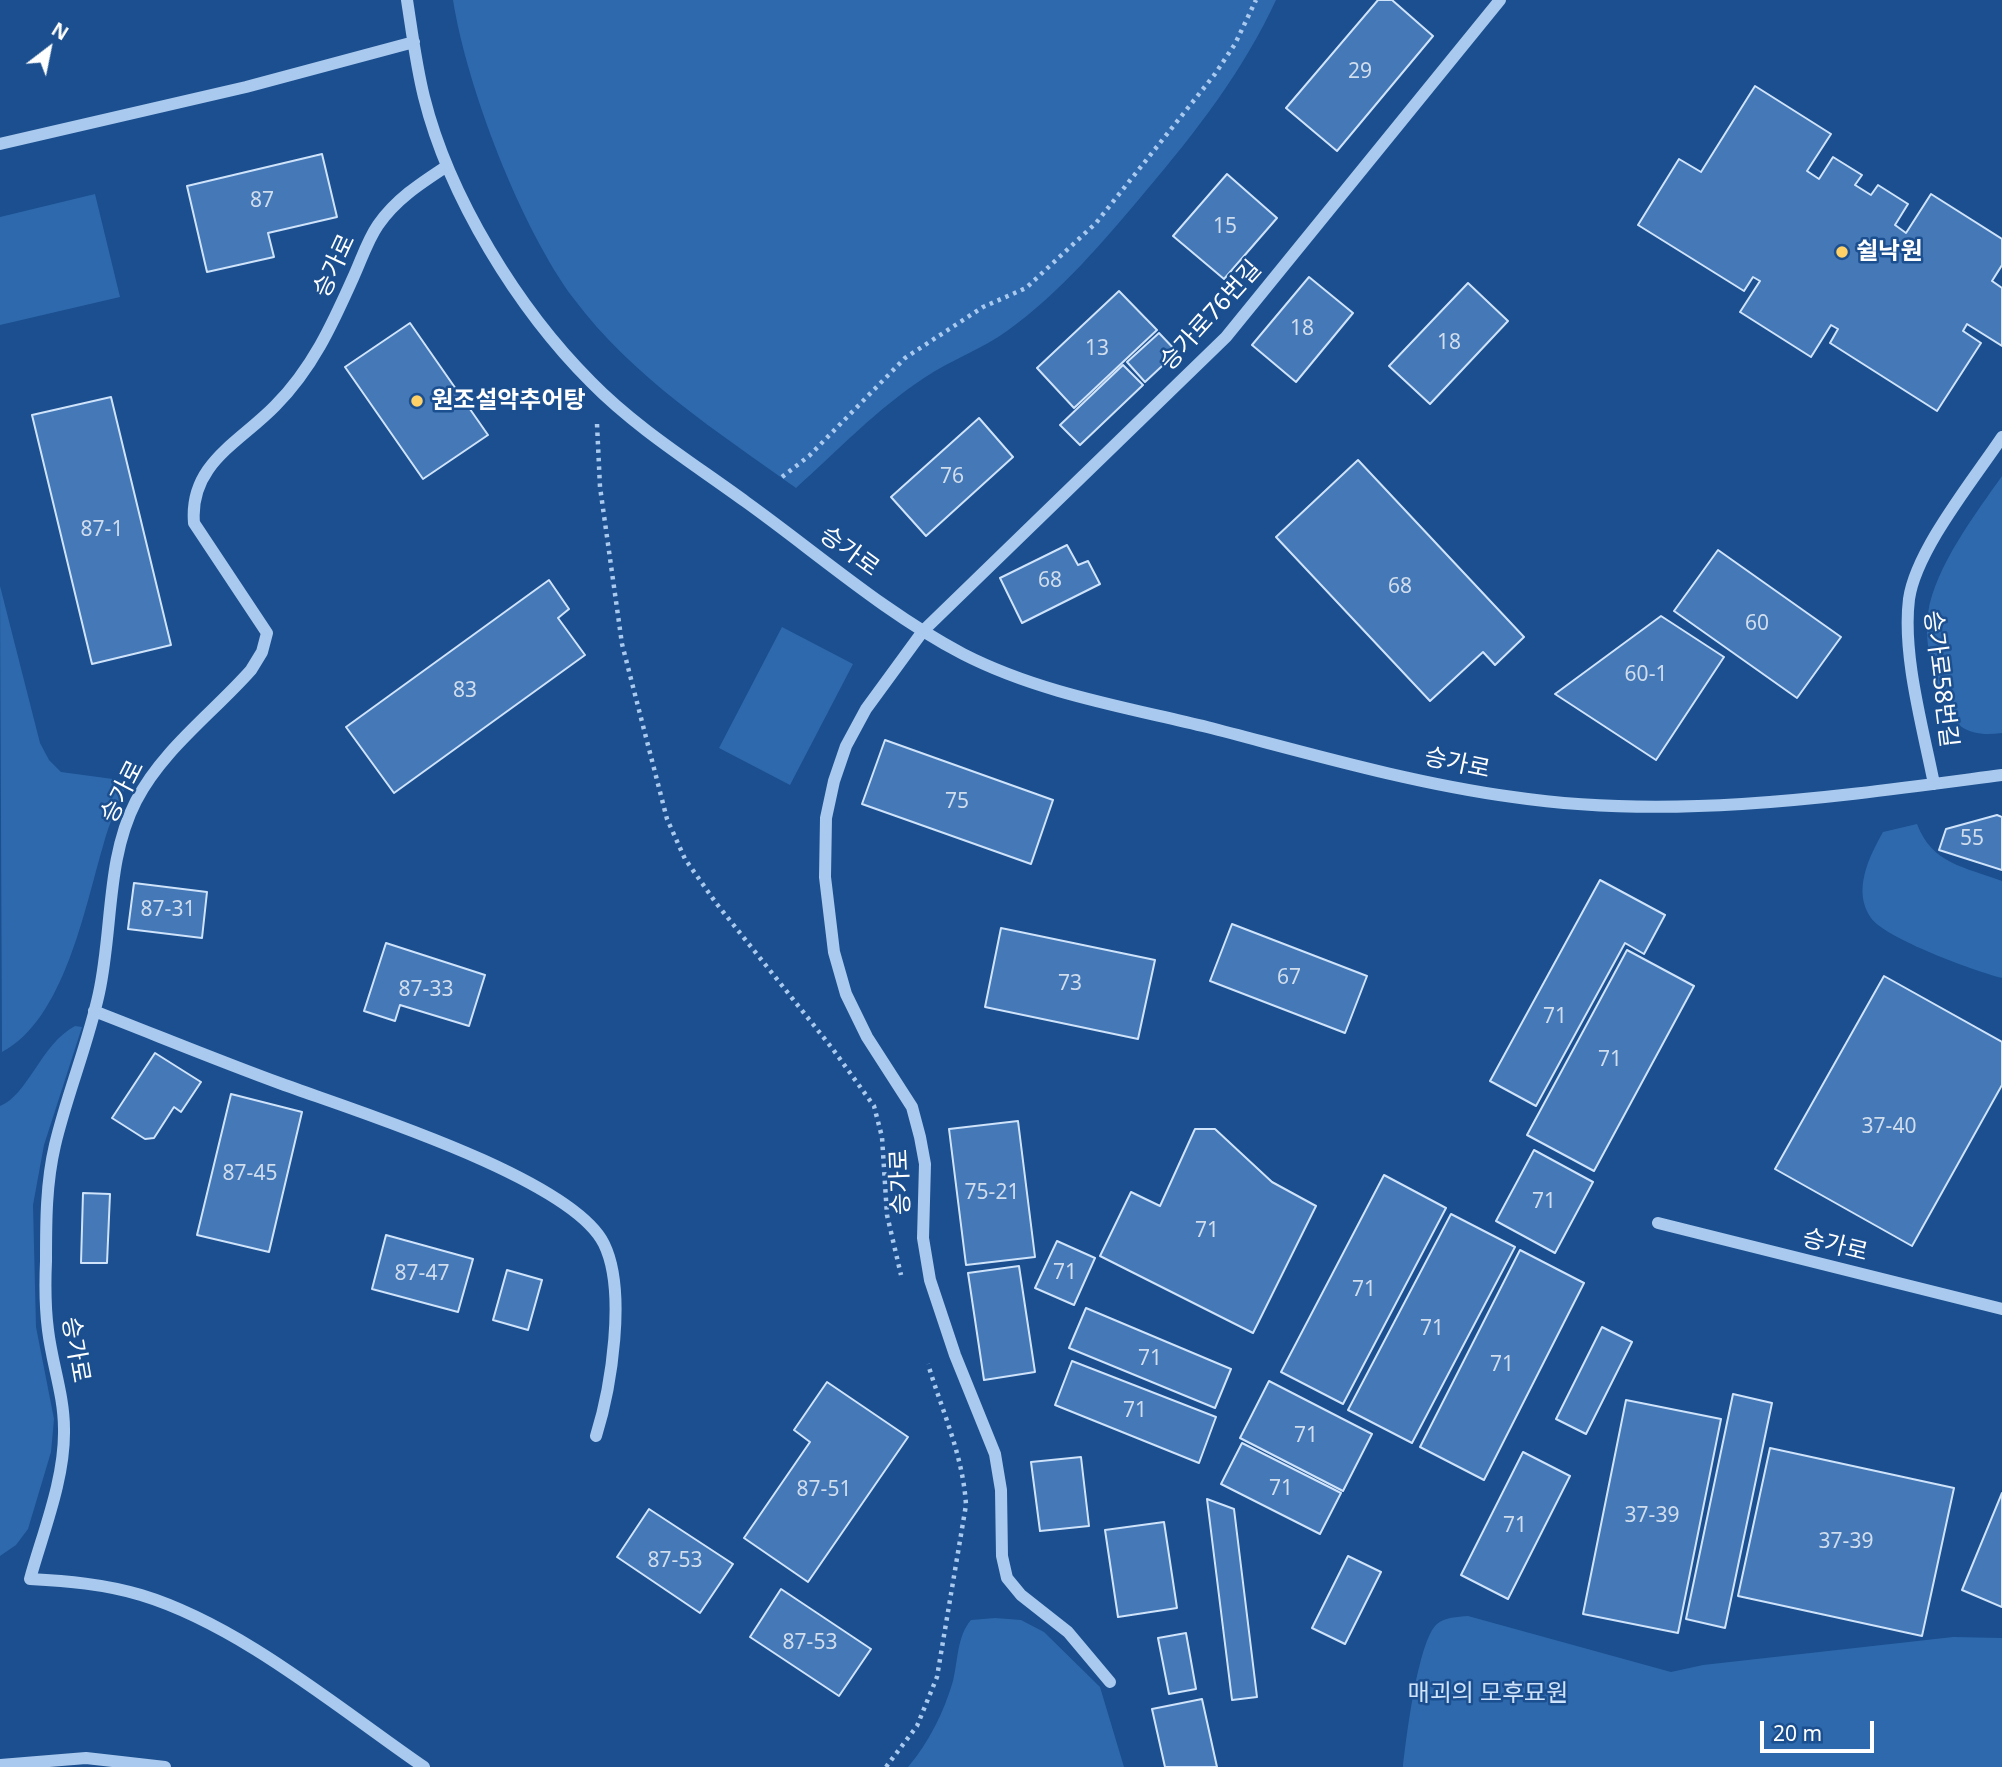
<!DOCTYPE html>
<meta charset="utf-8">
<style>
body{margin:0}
#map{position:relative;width:2002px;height:1767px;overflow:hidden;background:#1b4f8f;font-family:"Noto Sans",sans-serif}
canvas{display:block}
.north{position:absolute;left:14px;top:14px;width:70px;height:70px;-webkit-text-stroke:5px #1b4f8f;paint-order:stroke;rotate:32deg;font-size:19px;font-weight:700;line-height:28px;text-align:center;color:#fff}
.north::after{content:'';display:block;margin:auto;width:24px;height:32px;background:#fff;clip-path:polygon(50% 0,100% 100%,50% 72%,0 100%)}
.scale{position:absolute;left:1760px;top:1721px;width:114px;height:32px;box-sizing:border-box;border:4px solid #fff;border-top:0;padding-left:9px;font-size:21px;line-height:24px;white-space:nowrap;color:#fff;-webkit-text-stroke:5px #1b4f8f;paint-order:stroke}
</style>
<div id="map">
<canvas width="2002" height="1767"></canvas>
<div class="north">N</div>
<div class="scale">20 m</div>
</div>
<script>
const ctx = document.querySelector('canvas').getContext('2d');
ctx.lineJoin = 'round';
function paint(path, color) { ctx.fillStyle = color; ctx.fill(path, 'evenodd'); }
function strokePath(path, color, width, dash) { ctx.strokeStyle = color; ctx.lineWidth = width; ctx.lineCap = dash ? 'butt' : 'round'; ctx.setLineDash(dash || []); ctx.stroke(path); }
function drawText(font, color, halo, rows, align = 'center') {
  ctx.font = font + ' "Noto Sans","Noto Sans KR",sans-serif'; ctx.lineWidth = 5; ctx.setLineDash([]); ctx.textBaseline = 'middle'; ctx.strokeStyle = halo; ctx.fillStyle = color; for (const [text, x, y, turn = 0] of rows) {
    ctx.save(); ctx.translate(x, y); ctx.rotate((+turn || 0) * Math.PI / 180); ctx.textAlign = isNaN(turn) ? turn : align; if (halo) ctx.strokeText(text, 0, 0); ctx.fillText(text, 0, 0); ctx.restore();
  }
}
paint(new Path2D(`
 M453 0H1276C1243 71 1196 132 1145 192 1104 241 1060 293 1007 331 982 349 951 360 924 378 877 409 838 450 796 488 718 432 632 377 574 299 521 228 467 88 453 0Z
 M95 194 120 297 0 325V217Z
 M2002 476V733C1973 737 1955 730 1943 702 1932 677 1924 640 1928 613 1935 567 1976 513 2002 476Z
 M0 586 40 743 49 760 61 772 128 781C119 802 109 823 103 846 85 907 64 1020 2 1052Z
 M782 627 853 664 790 785 719 748Z
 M1917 824C1932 864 1965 867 2002 881V978C1975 971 1886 939 1871 918 1852 891 1869 857 1883 832Z
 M75 1026 82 1027 44 1145 33 1205 36 1327 54 1419 51 1452 28 1529 16 1545 0 1556V1106C28 1095 41 1044 75 1026Z
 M1468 1616 1671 1672 1703 1665 1953 1637 2002 1638V1767H1403C1406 1740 1418 1640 1437 1624 1445 1617 1457 1617 1468 1616Z
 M995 1618 1021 1620 1044 1632 1100 1687 1124 1767H908C929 1742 944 1712 953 1681 958 1661 957 1636 971 1620Z`), '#2e69ad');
const building = new Path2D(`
 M1378 0H1392L1433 36 1337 151 1286 108Z
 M1755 86 1831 134 1807 171 1819 179 1833 157 1862 175 1855 185 1871 195 1878 185 1908 204 1895 225 1906 233 1931 194 2002 239V265L1992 281 2002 288V346L1967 324 1963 331 1981 343 1937 411 1830 343 1838 329 1831 325 1811 357 1740 312 1760 281 1753 277 1744 291 1638 225 1679 159 1701 172Z
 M322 154 337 217 268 233 274 257 207 272 187 186Z
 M1227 174 1277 218 1224 279 1173 236Z
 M1309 277 1353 313 1296 382 1252 345Z
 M1468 283 1508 321 1430 404 1389 366Z
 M1119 291 1157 330 1074 408 1037 368Z
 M410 323 488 435 423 479 345 367Z
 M1159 333 1177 352 1145 382 1127 362Z
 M1123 365 1143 385 1080 445 1060 425Z
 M111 397 171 645 92 664 32 415Z
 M979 418 1013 457 926 536 891 497Z
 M1358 460 1524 637 1495 665 1483 652 1430 701 1276 537Z
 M1067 545 1078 565 1088 561 1100 584 1022 623 1000 578Z
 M1718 550 1841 637 1797 698 1674 611Z
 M549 580 569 609 558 618 585 655 394 793 346 727Z
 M1661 616 1724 657 1656 760 1555 694Z
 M885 740 1053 800 1031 864 862 804Z
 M1997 815 2002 817V870L1939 850 1946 829Z
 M1600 880 1665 915 1644 954 1625 943 1536 1106 1490 1081Z
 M134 883 207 892 202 938 128 929Z
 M1232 924 1367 976 1345 1033 1210 981Z
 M1001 928 1155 960 1138 1039 985 1007Z
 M386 943 485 975 469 1026 400 1005 395 1021 364 1011Z
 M1627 950 1694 986 1594 1171 1527 1135Z
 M1884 976 2002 1042V1085L1912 1246 1775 1169Z
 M155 1053 201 1082 181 1112 174 1107 154 1138 145 1139 112 1118Z
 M231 1094 302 1112 269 1252 197 1235Z
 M1018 1121 1035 1257 966 1265 949 1129Z
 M1195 1129H1215L1272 1182 1316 1206 1253 1333 1100 1256 1131 1192 1160 1206Z
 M1534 1150 1593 1182 1555 1253 1496 1221Z
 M1384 1175 1446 1208 1343 1404 1281 1372Z
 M83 1193 110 1194 107 1263H81Z
 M1451 1214 1515 1247 1412 1443 1348 1410Z
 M386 1235 473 1259 458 1312 372 1289Z
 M1057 1241 1095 1258 1074 1305 1035 1288Z
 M1520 1250 1584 1283 1484 1480 1420 1447Z
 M1019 1266 1035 1372 984 1380 968 1273Z
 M507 1270 542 1280 528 1330 493 1320Z
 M1086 1308 1231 1369 1215 1408 1069 1348Z
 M1602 1327 1632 1342 1586 1434 1556 1419Z
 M1072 1361 1216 1417 1199 1463 1055 1405Z
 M1269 1381 1372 1434 1343 1491 1240 1438Z
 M827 1382 908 1437 808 1582 744 1538 810 1442 794 1430Z
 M1733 1394 1772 1403 1725 1628 1686 1619Z
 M1626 1400 1721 1419 1678 1633 1583 1614Z
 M1242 1443 1341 1493 1320 1534 1221 1484Z
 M1770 1448 1954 1488 1922 1636 1738 1596Z
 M1523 1452 1570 1476 1508 1599 1461 1575Z
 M1081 1457 1089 1526 1040 1531 1031 1462Z
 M2002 1493V1607L1962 1590Z
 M1207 1499 1234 1509 1257 1697 1232 1700Z
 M649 1509 733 1564 700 1613 617 1557Z
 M1164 1522 1177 1608 1118 1617 1105 1530Z
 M1348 1556 1381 1572 1345 1644 1312 1628Z
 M781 1589 871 1649 839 1696 750 1637Z
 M1186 1633 1196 1689 1169 1694 1158 1638Z
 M1202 1699 1217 1767H1165L1152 1709Z`);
paint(building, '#4478b7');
strokePath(building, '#cfe3fa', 2);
strokePath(new Path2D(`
 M597 424 600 487 622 644 667 819 685 859 716 903 832 1048 874 1106 882 1137 887 1215 901 1275
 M782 477 809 456 905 358 983 307 1026 288 1096 223 1215 74 1235 44 1256 0
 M886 1767 917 1726 937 1677 966 1505C963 1455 942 1411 928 1364`), '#a9c9ee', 4.5, [3.5, 5]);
strokePath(new Path2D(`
 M407 0C412 32 416 65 424 97 449 197 518 309 591 382 636 428 694 464 746 502 817 553 885 613 963 654 1039 693 1125 707 1207 727 1308 753 1410 783 1513 797 1675 821 1841 796 2002 775
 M0 144 246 87 414 42
 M1934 784C1923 728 1902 655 1909 599 1916 550 1974 479 2002 437
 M94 1011C156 1035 219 1061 282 1084 353 1110 572 1178 604 1244 627 1291 611 1388 596 1436
 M1658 1223 2002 1309
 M1110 1682 1068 1632 1021 1595 1007 1578 1002 1556 1001 1490 995 1454 955 1355 930 1280 923 1238 925 1164 920 1137 912 1107 867 1037 846 994 834 952 825 877 826 818 834 781 846 746 866 709 923 631 1226 337 1500 0
 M0 1765 86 1758 165 1767
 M424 1767C338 1708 240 1625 141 1595 104 1584 67 1581 30 1579 43 1532 65 1479 64 1429 64 1395 52 1364 48 1330 45 1307 45 1284 46 1261 46 1222 46 1183 55 1145 67 1094 88 1044 99 993 113 929 106 859 136 801 163 749 213 713 251 670L262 652 267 633 194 523C189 464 239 443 275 406 312 369 332 325 353 278 361 261 367 241 378 225 396 199 421 183 447 166`), '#a9c9ee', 12);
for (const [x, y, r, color] of [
 [1842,252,7,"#ffd166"],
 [417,401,7,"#ffd166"]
]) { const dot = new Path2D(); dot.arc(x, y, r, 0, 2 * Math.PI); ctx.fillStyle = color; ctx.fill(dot); strokePath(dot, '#1b4f8f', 2.5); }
drawText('21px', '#d0dded', null, [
 ["29",1360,72],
 ["87",262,201],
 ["15",1225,227],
 ["18",1302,329],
 ["18",1449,343],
 ["13",1097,349],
 ["76",952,477],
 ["87-1",102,530],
 ["68",1050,581],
 ["68",1400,587],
 ["60",1757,624],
 ["60-1",1646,675],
 ["83",465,691],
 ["75",957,802],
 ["55",1972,839],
 ["87-31",168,910],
 ["67",1289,978],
 ["73",1070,984],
 ["87-33",426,990],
 ["71",1555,1017],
 ["71",1610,1060],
 ["37-40",1889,1127],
 ["87-45",250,1174],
 ["75-21",992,1193],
 ["71",1544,1202],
 ["71",1207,1231],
 ["71",1065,1273],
 ["87-47",422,1274],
 ["71",1364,1290],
 ["71",1432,1329],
 ["71",1150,1359],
 ["71",1502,1365],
 ["71",1135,1411],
 ["71",1306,1436],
 ["71",1281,1489],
 ["87-51",824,1490],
 ["37-39",1652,1516],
 ["71",1515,1526],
 ["37-39",1846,1542],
 ["87-53",675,1561],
 ["87-53",810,1643]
]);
drawText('bold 24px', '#fff', '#1b4f8f', [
 ["쉴낙원",1856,252],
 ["원조설악추어탕",431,401]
], 'left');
drawText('24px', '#fff', '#1b4f8f', [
 ["승가로",335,266,-65],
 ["승가로76번길",1211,316,-48],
 ["승가로",849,552,36],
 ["승가로58번길",1940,679,83],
 ["승가로",1457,764,12],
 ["승가로",123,792,-63],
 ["승가로",901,1182,-92],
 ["승가로",1835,1246,14],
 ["승가로",75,1350,80]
]);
drawText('24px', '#cfe3fa', '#1b4f8f', [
 ["매괴의 모후묘원",1488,1694]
]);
</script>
